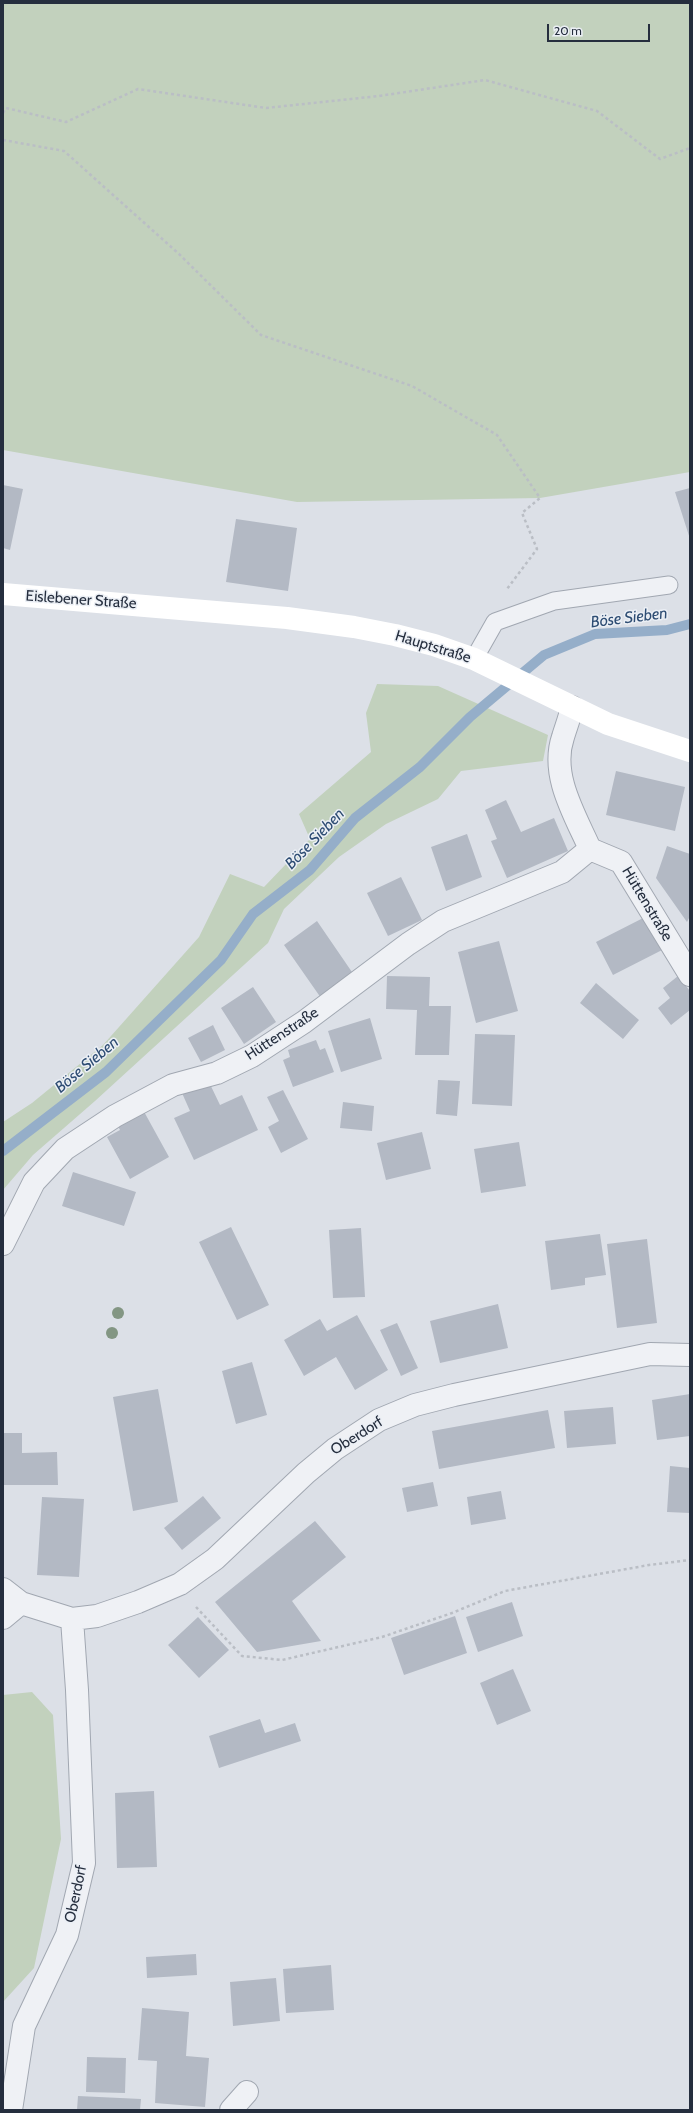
<!DOCTYPE html>
<meta charset="utf-8">
<style>
body{margin:0}
#map{position:relative;width:693px;height:2113px;overflow:hidden;background:#dce0e7;font-family:Cabin,sans-serif}
canvas{display:block}
.frame{position:absolute;inset:0;border:4px solid #252e3e;pointer-events:none}
.scale{position:absolute;left:547px;top:24px;width:103px;height:18px;box-sizing:border-box;border:2px solid #252e3e;border-top:0;padding-left:5px;font-size:12px;line-height:14px;white-space:nowrap;color:#252e3e;-webkit-text-stroke:3px #ebeff5;paint-order:stroke}
</style>
<div id="map">
<canvas width="693" height="2113"></canvas>
<div class="frame"></div>
<div class="scale">20 m</div>
</div>
<script>
const ctx = document.querySelector('canvas').getContext('2d');
ctx.lineJoin = 'round';
function paint(path, color) { ctx.fillStyle = color; ctx.fill(path, 'evenodd'); }
function strokePath(path, color, width, dash) { ctx.strokeStyle = color; ctx.lineWidth = width; ctx.lineCap = dash ? 'butt' : 'round'; ctx.setLineDash(dash || []); ctx.stroke(path); }
function drawText(font, color, halo, rows, align = 'center') {
  ctx.font = font + ' Cabin,sans-serif'; ctx.lineWidth = 3; ctx.setLineDash([]); ctx.textBaseline = 'middle'; ctx.strokeStyle = halo; ctx.fillStyle = color; for (const [text, x, y, turn = 0] of rows) {
    ctx.save(); ctx.translate(x, y); ctx.rotate((+turn || 0) * Math.PI / 180); ctx.textAlign = isNaN(turn) ? turn : align; if (halo) ctx.strokeText(text, 0, 0); ctx.fillText(text, 0, 0); ctx.restore();
  }
}
paint(new Path2D(`
 M3 3H690V472L540 498 297 502 3 450Z
 M377 684 438 686 548 735 543 761 461 771 438 799 386 824 339 857 284 909 268 943 95 1101 33 1155 3 1190V1122L32 1103 103 1045 199 937 230 874 264 887 310 839 299 814 371 752 366 713Z
 M32 1692 53 1715 61 1839 34 1968 3 2002V1695Z`), '#c2d1bd');
strokePath(new Path2D(`
 M3 1151 106 1072 221 960 253 914 310 870 355 818 420 767 470 717 544 655 595 634 667 630 690 624`), '#95aec9', 10);
paint(new Path2D(`
 M3 485 23 489 10 550 3 548Z
 M690 488V539L675 492Z
 M236 519 297 528 288 591 226 582Z
 M616 771 685 787 675 831 606 815Z
 M506 800 521 832 554 818 568 851 507 878 491 841 497 839 485 810Z
 M467 834 482 877 446 891 431 847Z
 M667 846 690 854V916L687 922 656 878Z
 M401 877 422 920 388 936 367 893Z
 M649 915 666 948 613 975 596 942Z
 M317 921 354 975 321 998 284 945Z
 M499 941 518 1011 476 1023 458 952Z
 M387 976 430 977 429 1006H451L449 1055H415L417 1010 386 1009Z
 M678 976 690 991V1010L671 1025 658 1008 670 998 663 988Z
 M596 983 639 1020 623 1039 580 1003Z
 M253 987 276 1022 244 1044 221 1008Z
 M370 1018 382 1059 341 1072 328 1031Z
 M213 1025 225 1050 201 1062 188 1038Z
 M475 1034 515 1035 512 1106 472 1104Z
 M316 1040 320 1050 325 1048 334 1072 293 1087 283 1060 290 1057 288 1050Z
 M208 1080 220 1105 242 1095 258 1130 194 1160 174 1118 190 1111 182 1093Z
 M438 1080 460 1081 457 1116 436 1114Z
 M283 1090 308 1139 281 1153 268 1127 279 1121 267 1097Z
 M343 1102 374 1106 372 1131 340 1128Z
 M142 1108 169 1157 130 1179 107 1137 120 1130 116 1122Z
 M422 1132 431 1169 386 1180 377 1143Z
 M519 1142 526 1186 481 1193 474 1149Z
 M73 1172 136 1192 124 1226 62 1206Z
 M231 1227 269 1305 237 1320 199 1242Z
 M361 1228 365 1297 333 1298 329 1230Z
 M600 1234 606 1275 585 1278V1285L551 1290 545 1241Z
 M647 1239 657 1323 617 1328 607 1244Z
 M498 1304 508 1348 440 1363 430 1321Z
 M357 1315 388 1370 355 1390 336 1357 304 1376 284 1340 320 1319 327 1331Z
 M397 1323 418 1368 401 1376 380 1330Z
 M252 1362 267 1415 236 1424 222 1371Z
 M158 1389 178 1502 133 1511 113 1397Z
 M690 1394V1436L657 1440 652 1400Z
 M613 1407 616 1444 567 1448 564 1411Z
 M548 1410 555 1448 439 1469 432 1431Z
 M3 1433H22V1453L57 1452 58 1485H3Z
 M670 1466 690 1468V1513L667 1512Z
 M433 1482 438 1506 407 1512 402 1488Z
 M501 1491 506 1519 471 1525 467 1497Z
 M203 1496 221 1518 182 1550 164 1528Z
 M42 1497 84 1499 79 1577 37 1575Z
 M315 1521 346 1557 292 1601 321 1641 257 1652 215 1602Z
 M512 1602 523 1636 478 1652 466 1617Z
 M455 1616 467 1653 404 1675 391 1638Z
 M198 1617 229 1650 199 1678 168 1645Z
 M513 1669 531 1711 497 1725 480 1683Z
 M260 1719 265 1733 295 1723 301 1741 219 1768 209 1736Z
 M154 1791 157 1867 117 1868 115 1793Z
 M196 1954 197 1975 147 1978 146 1957Z
 M331 1965 334 2010 286 2013 283 1969Z
 M276 1978 280 2021 233 2026 230 1982Z
 M142 2008 189 2012 186 2056 209 2058 205 2107 155 2103 157 2061 138 2060Z
 M87 2057 126 2058 125 2093 86 2092Z
 M78 2096 141 2099 140 2110H77Z`), '#b3b9c4');
const service = new Path2D(`
 M474 659 495 622 554 601 669 585`);
const minor = new Path2D(`
 M572 707C570 717 566 727 563 737 550 775 575 815 590 849L621 862 690 975
 M3 1244 34 1182 65 1149 115 1116 173 1085 217 1073 252 1056 304 1022 408 944 443 921 562 872 590 849
 M3 1589 21 1603 72 1619 97 1616 138 1602 180 1584 215 1559 306 1473 335 1449 379 1420 415 1405 454 1395 650 1354 690 1355
 M3 1618 21 1603
 M11 2110 24 2026 67 1935 84 1863 77 1690 72 1619
 M231 2110 247 2092`);
strokePath(service, '#a1a7b1', 19);
strokePath(minor, '#a1a7b1', 24);
strokePath(new Path2D(`
 M3 113 6 108 66 122 138 89 266 108 379 96 485 80 597 111 660 159 690 148
 M3 140 64 151 179 254 261 335 412 386 497 435 540 498 522 513 537 549 507 589
 M196 1607 242 1656 282 1660 382 1637 452 1613 505 1591 649 1565 690 1560`), '#babec5', 2.5, [3, 3]);
strokePath(service, '#eff1f5', 17);
strokePath(minor, '#eff1f5', 22);
strokePath(new Path2D(`
 M3 594 287 618 354 627 395 635 434 645 474 659 608 724 690 751`), '#fff', 22);
ctx.fillStyle = '#839683';
for (const [x, y] of [
 [118,1313],
 [112,1333]
]) { ctx.beginPath(); ctx.arc(x, y, 6, 0, 2 * Math.PI); ctx.fill(); }
drawText('15px', '#252e3e', '#ebeff5', [
 ["Eislebener Straße",81,600,4],
 ["Hauptstraße",433,647,17],
 ["Hüttenstraße",647,904,59],
 ["Hüttenstraße",282,1034,-33],
 ["Oberdorf",357,1436,-32],
 ["Oberdorf",76,1894,-78]
]);
drawText('italic 16px', '#2e4d73', '#ebeff5', [
 ["Böse Sieben",629,618,-7],
 ["Böse Sieben",315,839,-46],
 ["Böse Sieben",87,1065,-40]
]);
</script>
